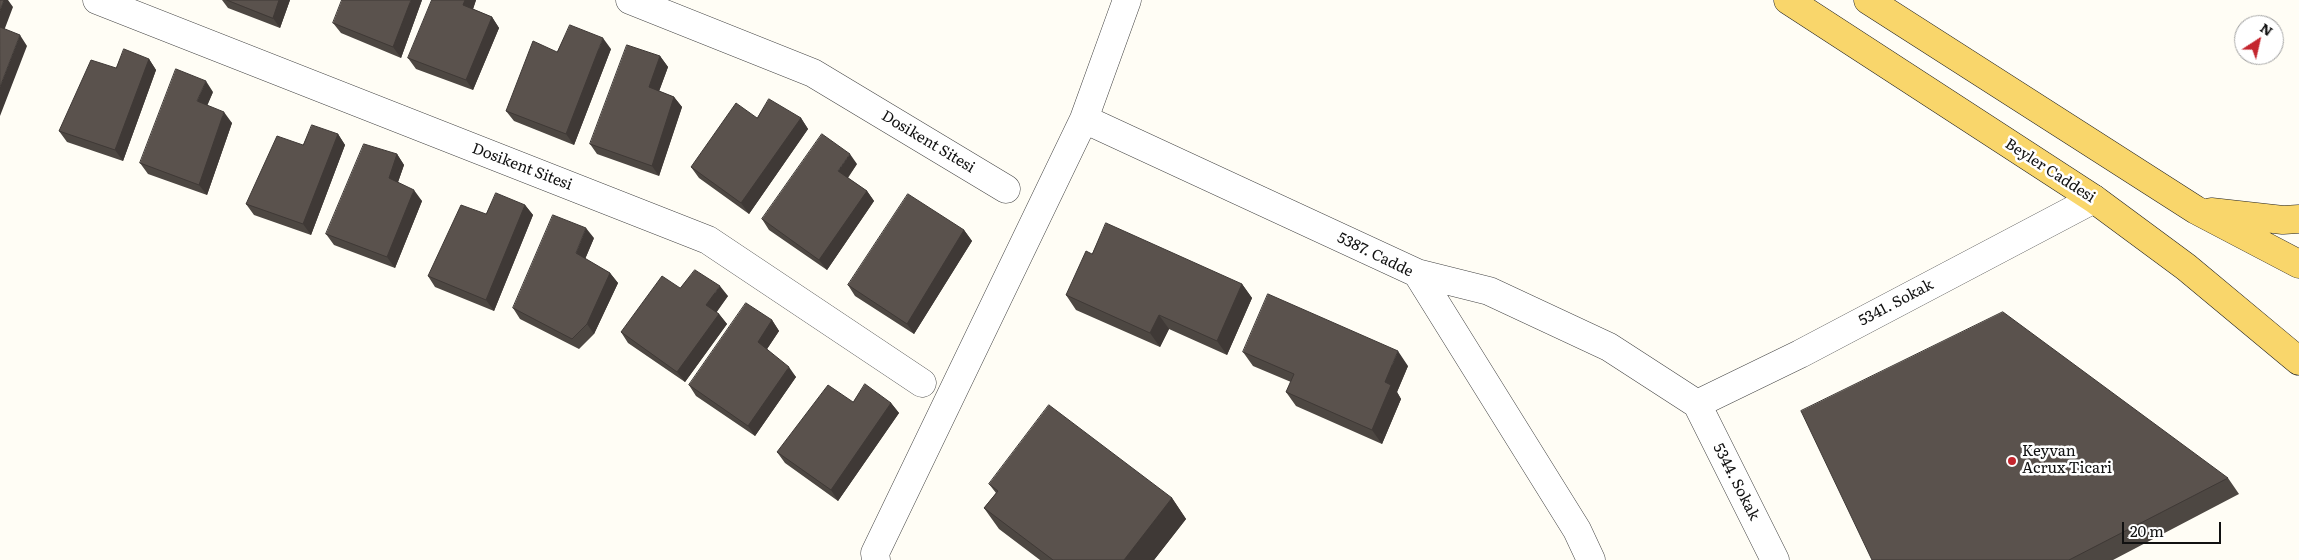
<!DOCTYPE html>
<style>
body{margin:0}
#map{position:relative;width:2299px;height:560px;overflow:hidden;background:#fffdf5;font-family:Literata,serif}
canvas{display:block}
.north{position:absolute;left:2234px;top:15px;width:50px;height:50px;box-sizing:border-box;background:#fff;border:1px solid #a0a0a0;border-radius:50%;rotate:35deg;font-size:14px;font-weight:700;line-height:20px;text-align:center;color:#111}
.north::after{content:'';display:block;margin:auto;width:18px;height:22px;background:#c4262e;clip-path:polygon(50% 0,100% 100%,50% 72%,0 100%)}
.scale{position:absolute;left:2122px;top:522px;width:99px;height:22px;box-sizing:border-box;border:2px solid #111;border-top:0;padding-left:6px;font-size:15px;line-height:18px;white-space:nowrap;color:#111;-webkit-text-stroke:4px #fff;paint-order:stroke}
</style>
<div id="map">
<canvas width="2299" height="560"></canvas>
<div class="north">N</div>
<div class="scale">20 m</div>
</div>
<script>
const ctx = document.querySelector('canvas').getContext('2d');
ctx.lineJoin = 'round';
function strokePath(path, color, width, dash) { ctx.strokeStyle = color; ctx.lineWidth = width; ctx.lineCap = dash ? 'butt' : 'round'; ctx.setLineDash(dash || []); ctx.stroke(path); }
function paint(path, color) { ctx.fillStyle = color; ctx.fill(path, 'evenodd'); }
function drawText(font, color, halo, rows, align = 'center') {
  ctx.font = font + ' Literata,serif'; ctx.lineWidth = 5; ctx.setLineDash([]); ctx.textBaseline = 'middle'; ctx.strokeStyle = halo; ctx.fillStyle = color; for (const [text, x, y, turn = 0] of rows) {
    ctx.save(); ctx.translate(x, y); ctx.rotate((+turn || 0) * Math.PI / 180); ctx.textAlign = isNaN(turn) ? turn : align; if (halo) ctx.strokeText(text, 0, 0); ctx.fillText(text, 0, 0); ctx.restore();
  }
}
const minor = new Path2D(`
 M97 0 708 240 922 383
 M630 0 813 73 1006 189
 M1084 119 1417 273 1489 291 1609 347 1697 404
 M1417 273 1577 530 1591 560
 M1697 404 1800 354 2094 199
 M1697 404 1775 560
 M876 560 875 553 1084 119 1127 0`);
const major = new Path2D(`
 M1788 0 2094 199 2186 267 2299 361
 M1868 0 2196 210 2299 264
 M2211 212 2283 220 2299 219`);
strokePath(minor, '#444', 29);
strokePath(major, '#222', 29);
strokePath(minor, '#fff', 28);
strokePath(major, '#f9d66b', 28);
paint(new Path2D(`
 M222 0H290L280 28 228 8Z
 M422 0 401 58 341 33 333 23Z
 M432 0H476L473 9 492 17 499 28 473 90 416 69 408 58Z
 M611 49 574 145 514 121 506 111 557 52Z
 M660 56 668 67 659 91 674 97 682 107 659 176 597 154 590 144Z
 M149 59 156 70 123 161 67 142 59 131 116 68Z
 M213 92 207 105 232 123 207 195 148 174 140 163Z
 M757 118H801L808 129 749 214 699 178 691 167Z
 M338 134 345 145 311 235 254 215 246 204 303 145Z
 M397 154 404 165 398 182 422 201 395 268 334 245 326 234Z
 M857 164 848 178 867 191 874 201 827 270 769 230 762 219Z
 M525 205 533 215 494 311 435 287 428 276 486 214Z
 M964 230 972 241 914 334 855 296 848 285Z
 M594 238 585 259 610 273 618 283 594 334 579 349 520 319 513 308Z
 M1092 254 1242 284 1252 298 1227 355 1169 329 1160 347 1076 310 1066 295Z
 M680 288 728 296 716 312 719 314 727 324 685 382 628 343 621 332Z
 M772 320 779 331 767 349 796 377 755 436 696 396 689 385Z
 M1243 352 1408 366 1397 392 1401 399 1382 444 1296 406 1286 392 1291 382 1253 366Z
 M853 402 891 403 899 413 838 501 785 463 777 452Z
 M2228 478 2239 494 2113 560H1872Z
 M989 484 1172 498 1186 519 1154 560H1040L999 529 984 508 996 493Z`), '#4d4742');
paint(new Path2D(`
 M4 0H8L13 7 2 36 0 32V11Z
 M279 0H290L280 28 273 18Z
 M411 0H422L401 58 393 47Z
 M465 0H476L471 15 463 5Z
 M492 17 499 28 473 90 466 80Z
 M20 35 27 46 0 116V87Z
 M603 38 611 49 574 145 566 134Z
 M660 56 668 67 657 97 649 87Z
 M149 59 156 70 123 161 115 150Z
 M206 81 213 92 205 111 197 101Z
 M674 97 682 107 659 176 652 166Z
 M224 112 232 123 207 195 199 185Z
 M801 118 808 129 749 214 741 203Z
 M338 134 345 145 311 235 303 224Z
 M397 154 404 165 396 188 389 178Z
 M850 154 857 164 845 181 838 171Z
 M414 190 422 201 395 268 387 257Z
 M867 191 874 201 827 270 819 260Z
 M525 205 533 215 494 311 486 300Z
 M586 228 594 238 583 264 576 253Z
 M964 230 972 241 914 334 907 324Z
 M610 273 618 283 594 334 587 324Z
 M1242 284 1252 298 1227 355 1217 341Z
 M720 286 728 296 714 316 706 305Z
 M719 314 727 324 685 382 677 372Z
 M1159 315 1169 329 1160 347 1150 333Z
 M772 320 779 331 765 352 758 342Z
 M1398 351 1408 366 1397 392 1401 399 1382 444 1372 430 1385 382Z
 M789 367 796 377 755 436 748 426Z
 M891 403 899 413 838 501 831 490Z
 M1172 498 1186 519 1154 560H1124Z`), '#3f3936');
const building = new Path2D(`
 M0 0H4L0 11Z
 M227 0H279L273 18Z
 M342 0H411L393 47 333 23Z
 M432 0H465L463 5 492 17 466 80 408 58Z
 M570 25 603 38 566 134 506 111 533 41 557 52Z
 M0 27 20 35 0 87Z
 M627 45 660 56 649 87 674 97 652 166 590 144Z
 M124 49 149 59 115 150 59 131 91 60 116 68Z
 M176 69 206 81 197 101 224 112 199 185 140 163Z
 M769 99 801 118 741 203 691 167 736 103 757 118Z
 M312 125 338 134 303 224 246 204 277 136 303 145Z
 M822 134 850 154 838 171 867 191 819 260 762 219Z
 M364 144 397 154 389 178 414 190 387 257 326 234Z
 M496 193 525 205 486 300 428 276 461 205 486 214Z
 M908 194 964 230 907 324 848 285Z
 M553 215 586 228 576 253 610 273 587 324 572 339 513 308Z
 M1106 223 1242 284 1217 341 1159 315 1150 333 1066 295 1086 251 1092 254Z
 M695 270 720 286 706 305 719 314 677 372 621 332 662 276 680 288Z
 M1268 294 1398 351 1385 382 1391 385 1372 430 1286 392 1294 374 1243 352Z
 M746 303 772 320 758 342 789 367 748 426 689 385Z
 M2003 312 2228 478 2069 560H1872L1801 411Z
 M865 384 891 403 831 490 777 452 828 385 853 402Z
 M1049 405 1172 498 1124 560H1053L984 508 998 491 989 484Z`);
paint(building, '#5a524d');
strokePath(building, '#3f3936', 1);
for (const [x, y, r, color] of [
 [2012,461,5,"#c4262e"]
]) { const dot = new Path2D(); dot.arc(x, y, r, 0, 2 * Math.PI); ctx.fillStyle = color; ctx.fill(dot); strokePath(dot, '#fff', 2); }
drawText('15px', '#111', '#fff', [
 ["Dosikent Sitesi",928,142,31],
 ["Dosikent Sitesi",522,167,21],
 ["Beyler Caddesi",2050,171,33],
 ["5387. Cadde",1375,255,26],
 ["5341. Sokak",1896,303,-28],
 ["5344. Sokak",1736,482,63]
]);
drawText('15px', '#111', '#fff', [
 ["Keyvan",2022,452],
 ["Acrux Ticari",2022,469]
], 'left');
</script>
